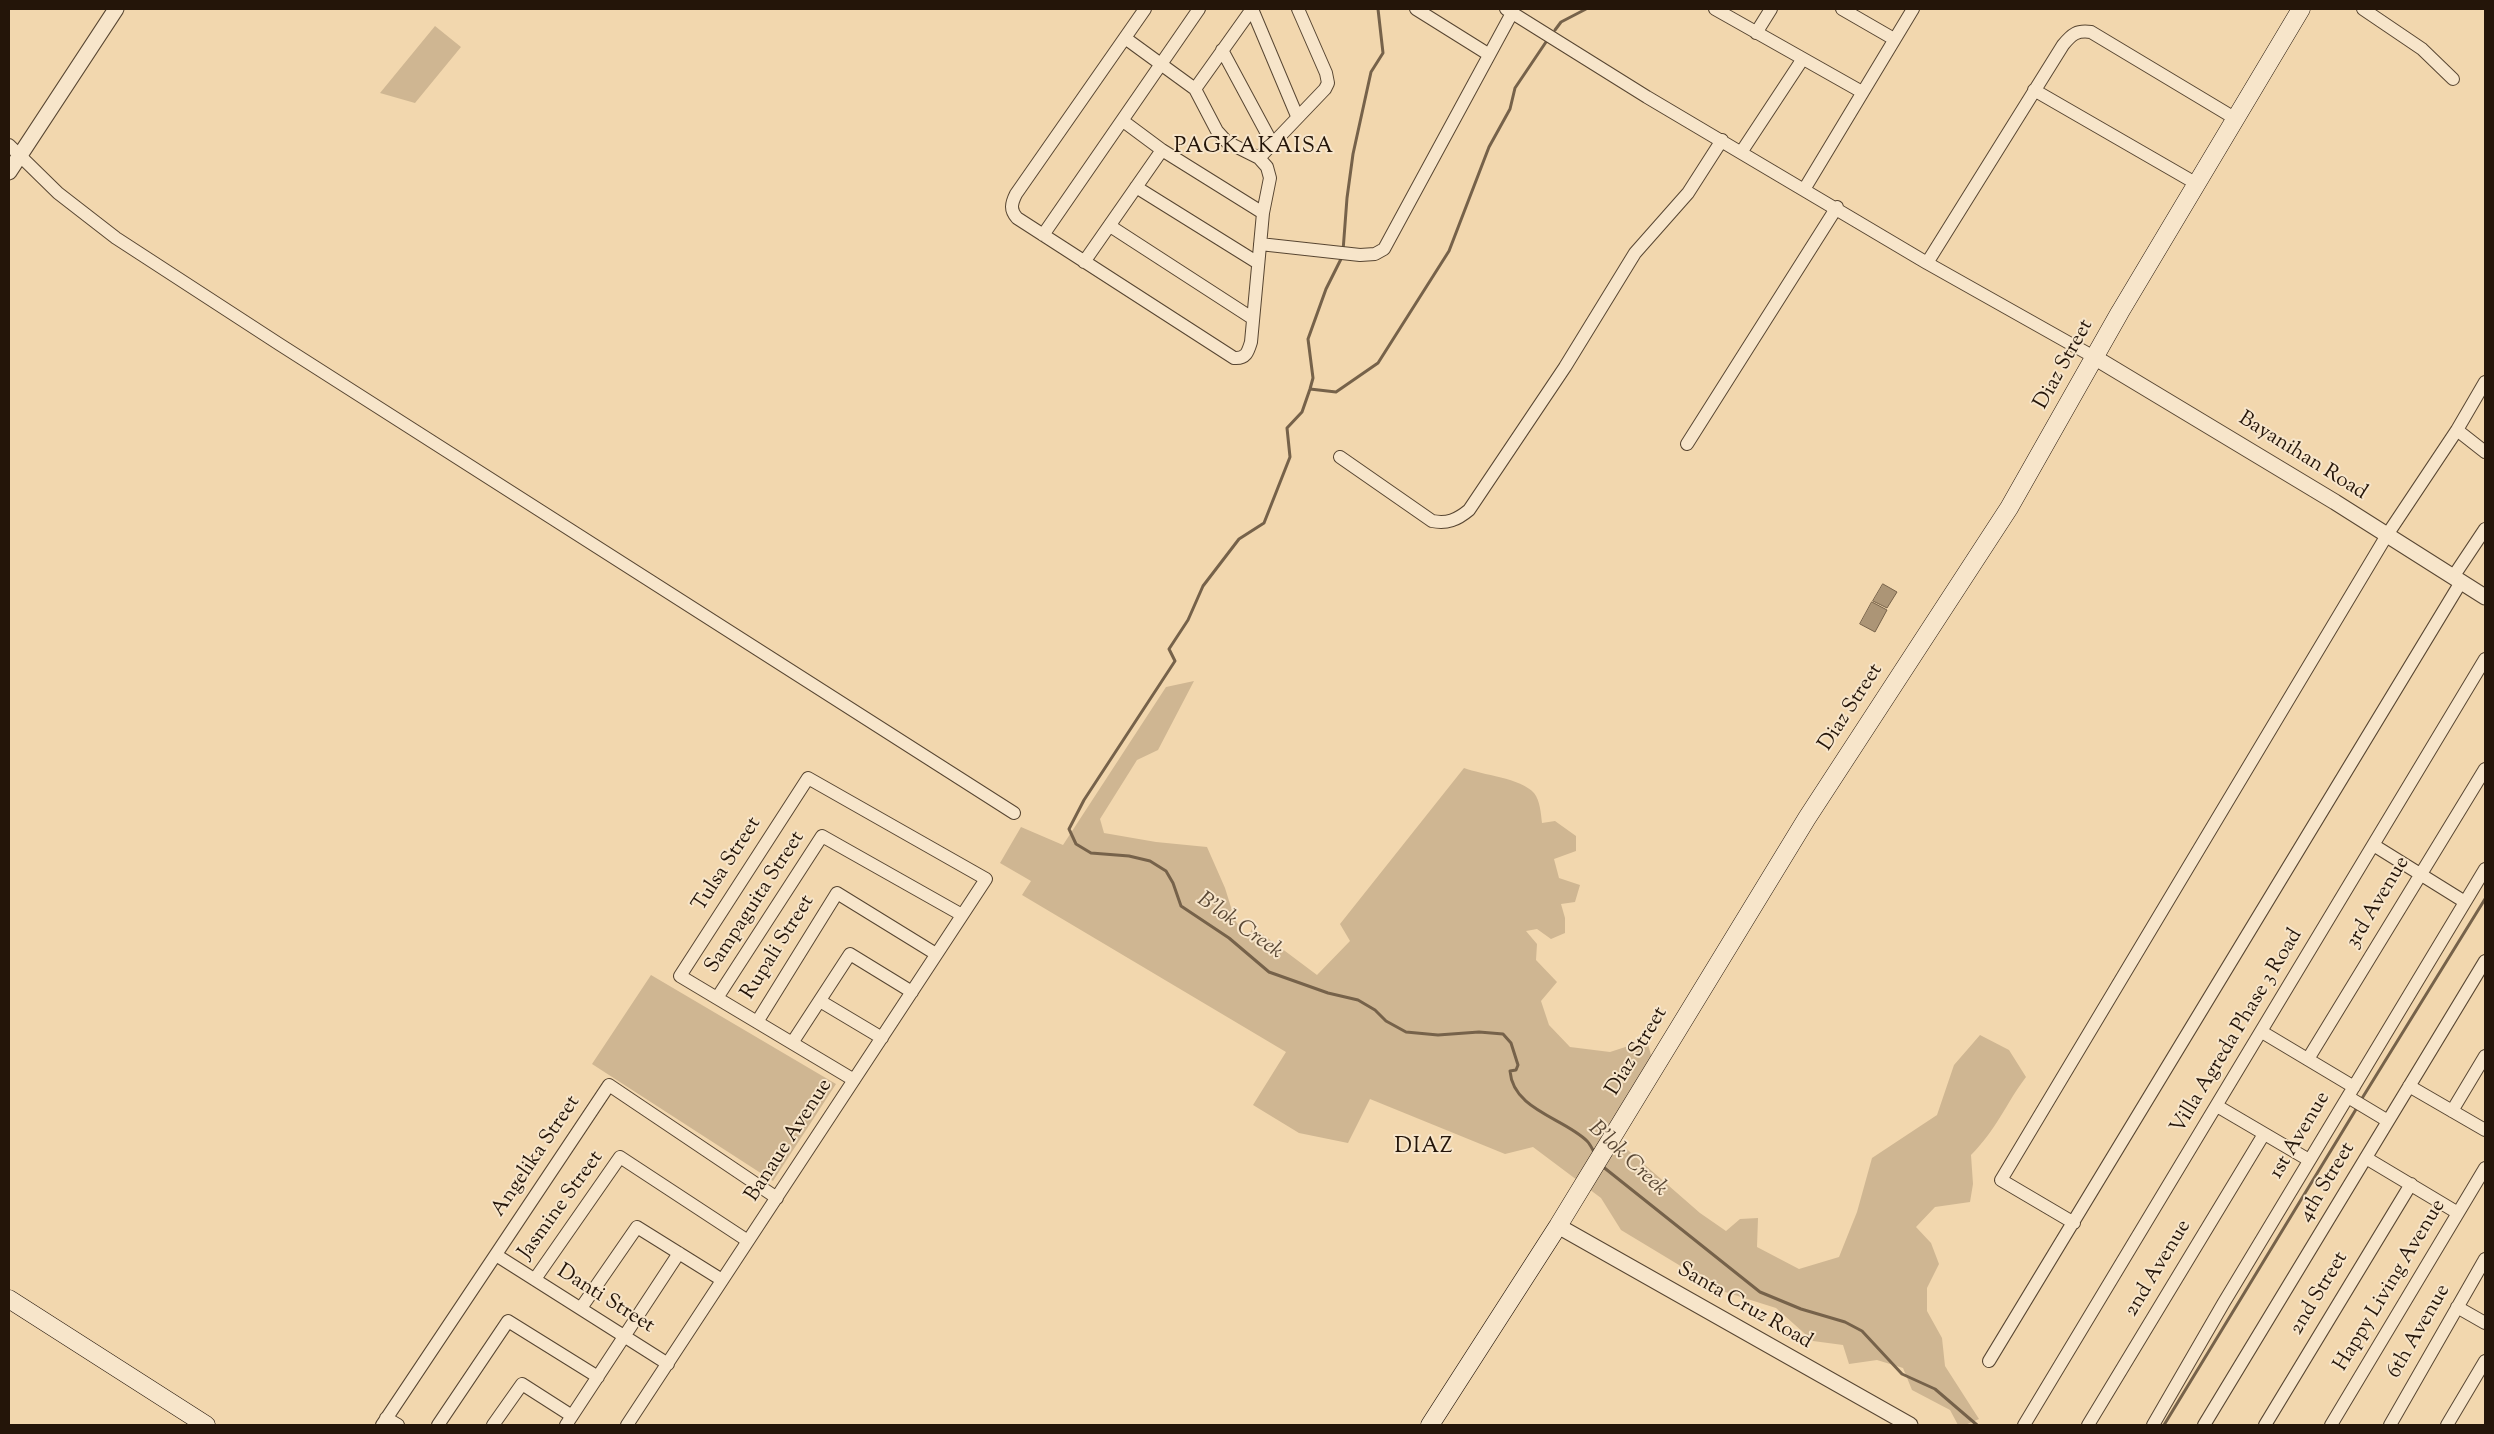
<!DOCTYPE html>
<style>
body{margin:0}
#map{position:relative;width:2494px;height:1434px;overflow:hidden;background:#f2d7ae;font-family:"Sorts Mill Goudy",serif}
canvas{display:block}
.frame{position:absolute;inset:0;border:10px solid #241509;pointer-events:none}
</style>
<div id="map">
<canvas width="2494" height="1434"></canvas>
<div class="frame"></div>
</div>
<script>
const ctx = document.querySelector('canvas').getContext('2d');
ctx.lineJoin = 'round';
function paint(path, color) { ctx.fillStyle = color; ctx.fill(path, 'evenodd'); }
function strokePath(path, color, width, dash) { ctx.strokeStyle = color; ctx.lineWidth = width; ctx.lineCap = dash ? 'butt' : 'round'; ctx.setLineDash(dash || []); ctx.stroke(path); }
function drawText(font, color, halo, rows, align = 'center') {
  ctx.font = font + ' "Sorts Mill Goudy",serif'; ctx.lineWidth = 4; ctx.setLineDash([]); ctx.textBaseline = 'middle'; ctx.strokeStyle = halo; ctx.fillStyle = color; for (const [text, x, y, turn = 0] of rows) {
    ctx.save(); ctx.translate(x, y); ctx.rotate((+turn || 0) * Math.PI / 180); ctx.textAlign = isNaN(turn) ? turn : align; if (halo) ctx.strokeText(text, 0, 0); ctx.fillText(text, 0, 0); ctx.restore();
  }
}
paint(new Path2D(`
 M435 26 461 47 415 103 380 93Z
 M1194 681 1158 750 1137 760 1100 819 1104 833 1156 842 1207 847 1225 888 1235 920 1247 938 1253 927 1317 975 1350 941 1340 924 1464 768C1482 775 1521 778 1534 793 1540 800 1541 814 1542 823L1555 821 1576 836V851L1554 859 1559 878 1580 885 1575 902 1561 904 1565 918V933L1551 939 1537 929 1526 931 1537 944 1536 960 1557 982 1541 1001 1549 1025 1570 1047 1610 1052 1647 1040 1652 1059 1606 1131 1700 1213 1726 1231 1740 1219 1758 1218 1757 1247 1799 1269 1839 1257 1857 1212 1872 1158 1937 1115 1954 1065 1980 1035 2009 1050 2026 1077C2005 1105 1997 1129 1971 1155L1973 1184 1970 1202 1935 1207 1916 1227 1931 1243 1939 1264 1927 1288V1311L1942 1338 1945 1366 1979 1419 1965 1425H1958L1950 1410 1912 1390 1903 1368 1877 1360 1849 1364 1843 1345 1813 1341 1776 1308 1722 1291 1621 1230 1601 1198 1533 1147 1505 1154 1370 1099 1348 1143 1299 1133 1253 1105 1286 1052 1022 895 1031 881 1000 863 1021 827 1063 845 1166 687Z
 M651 975 836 1084 773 1181 592 1064Z`), '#cfb692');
const water = new Path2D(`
 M1883 584 1897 592 1887 608 1873 601Z
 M1872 602 1887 610 1875 632 1860 624Z`);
paint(water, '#ac9576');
strokePath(water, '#76624a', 1);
strokePath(new Path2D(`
 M1555 30 1561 22 1586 9
 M1343 251 1347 198 1353 154 1371 72 1383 53 1378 9
 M1342 257 1326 289 1308 339 1313 378 1310 389 1302 412 1287 428 1290 457 1264 523 1239 539 1203 586 1188 620 1169 649 1175 661 1084 800 1069 829 1076 844 1091 853 1129 856 1150 861 1166 871 1173 883 1181 906 1229 938 1269 972 1328 993 1358 1000 1375 1010 1386 1021 1406 1032 1438 1035 1479 1032 1503 1034 1511 1043 1518 1065 1516 1070 1510 1071C1513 1110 1564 1118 1587 1141 1590 1144 1593 1150 1595 1154
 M1310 389 1336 392 1378 363 1449 251 1489 147 1510 109 1515 88 1548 39
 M2361 1100 2485 899
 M1602 1166 1760 1292 1801 1309 1845 1322 1862 1331 1902 1374 1935 1389 1977 1425
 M2164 1425 2358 1106`), '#76624a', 3);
const minor = new Path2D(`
 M1252 9 1297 116
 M1416 9 1488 54
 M1506 9 1647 97 1927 263 2094 357
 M1715 9 1862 92
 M1842 9 1894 39
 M2363 9 2422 49 2453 79
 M1756 33 1771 9
 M1125 38 1195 89 1217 131 1227 142 1259 158 1267 167 1270 178 1263 213 1251 342C1248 352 1246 359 1234 358L1017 218C1010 210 1011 204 1016 194L1145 9
 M1222 50 1272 143
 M1195 89 1252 9
 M2034 90 2197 184
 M1123 121 1162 150 1263 213
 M9 145 58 193 116 238 279 344 1014 813
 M1742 151 1802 60
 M1259 158 1325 89 1328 83 1326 73 1298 9
 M1136 187 1258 263
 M1805 188 1913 9
 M1110 226 1252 318
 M1043 235 1199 9
 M1260 244 1360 255 1375 254 1384 249 1512 13
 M1084 262 1162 150
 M1927 263 2063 45C2072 34 2077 30 2091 32L2236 119
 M2457 430 2485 382
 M1687 444 1837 207
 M1340 457 1432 521C1447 524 1457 520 1469 510L1565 367 1635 253 1688 193 1722 140
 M2453 577 2485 529
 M2375 846 2465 902
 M717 998 822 836 962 915
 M820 1001 882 1038
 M757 1022 837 893 936 954
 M2262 1032 2354 1087
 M792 1043 850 954 912 992
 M2308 1059 2485 769
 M2409 1086 2485 1130
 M2348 1097 2388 1121
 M2217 1106 2309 1160
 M2452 1111 2485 1056
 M2366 1158 2458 1213
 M2074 1223 2001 1180 2387 535 2457 430 2485 452
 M496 1255 668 1364
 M535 1279 620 1157 748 1241
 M2457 1307 2485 1323
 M581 1308 637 1227 722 1280
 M1989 1361 2461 582
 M386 1418 398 1425
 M382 1425 609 1085 777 1198
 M438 1425 508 1321 598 1377
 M493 1425 522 1384 572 1416
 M566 1425 679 1253
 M627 1425C747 1243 866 1061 986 879L808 778 680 976 854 1080
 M2024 1425 2485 659
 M2088 1425 2264 1134
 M2153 1425 2223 1304 2485 869
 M2204 1425 2485 961
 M2265 1425 2411 1184
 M2331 1425 2485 1168
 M2390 1425 2485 1259
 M2447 1425 2485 1361`);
const tertiary = new Path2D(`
 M9 172 116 9
 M2094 357 2335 502 2485 597
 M1558 1226 1910 1425`);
const secondary = new Path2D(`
 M9 1299 206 1425
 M1430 1425 1558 1226 1807 818 2009 508 2120 312 2301 9`);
strokePath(minor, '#584632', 14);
strokePath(tertiary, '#584632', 17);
strokePath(secondary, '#241509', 19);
strokePath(minor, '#f7e5ca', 12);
strokePath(tertiary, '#f7e5ca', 15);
strokePath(secondary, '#f7e5ca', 18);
drawText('21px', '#241509', '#f7e5ca', [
 ["Diaz Street",2065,365,-61],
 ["Bayanihan Road",2302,457,32],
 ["Diaz Street",1852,708,-57],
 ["Tulsa Street",728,865,-57],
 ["Sampaguita Street",756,903,-57],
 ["3rd Avenue",2379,903,-59],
 ["Rupali Street",779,948,-58],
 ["Villa Agreda Phase 3 Road",2238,1032,-59],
 ["Diaz Street",1638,1052,-59],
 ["1st Avenue",2301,1136,-59],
 ["Banaue Avenue",790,1141,-57],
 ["Angelika Street",537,1157,-56],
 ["4th Street",2328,1183,-59],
 ["Jasmine Street",562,1206,-54],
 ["2nd Avenue",2159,1269,-59],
 ["Happy Living Avenue",2391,1286,-59],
 ["2nd Street",2320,1294,-59],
 ["Danti Street",605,1300,32],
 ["Santa Cruz Road",1744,1307,30],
 ["6th Avenue",2420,1332,-60]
]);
ctx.letterSpacing = '1px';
drawText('22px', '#241509', '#f7e5ca', [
 ["PAGKAKAISA",1254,148],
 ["DIAZ",1424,1148]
]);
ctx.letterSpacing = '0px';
drawText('italic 22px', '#5a4835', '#f7e5ca', [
 ["B'lok Creek",1239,927,35],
 ["B'lok Creek",1627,1160,43]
]);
</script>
